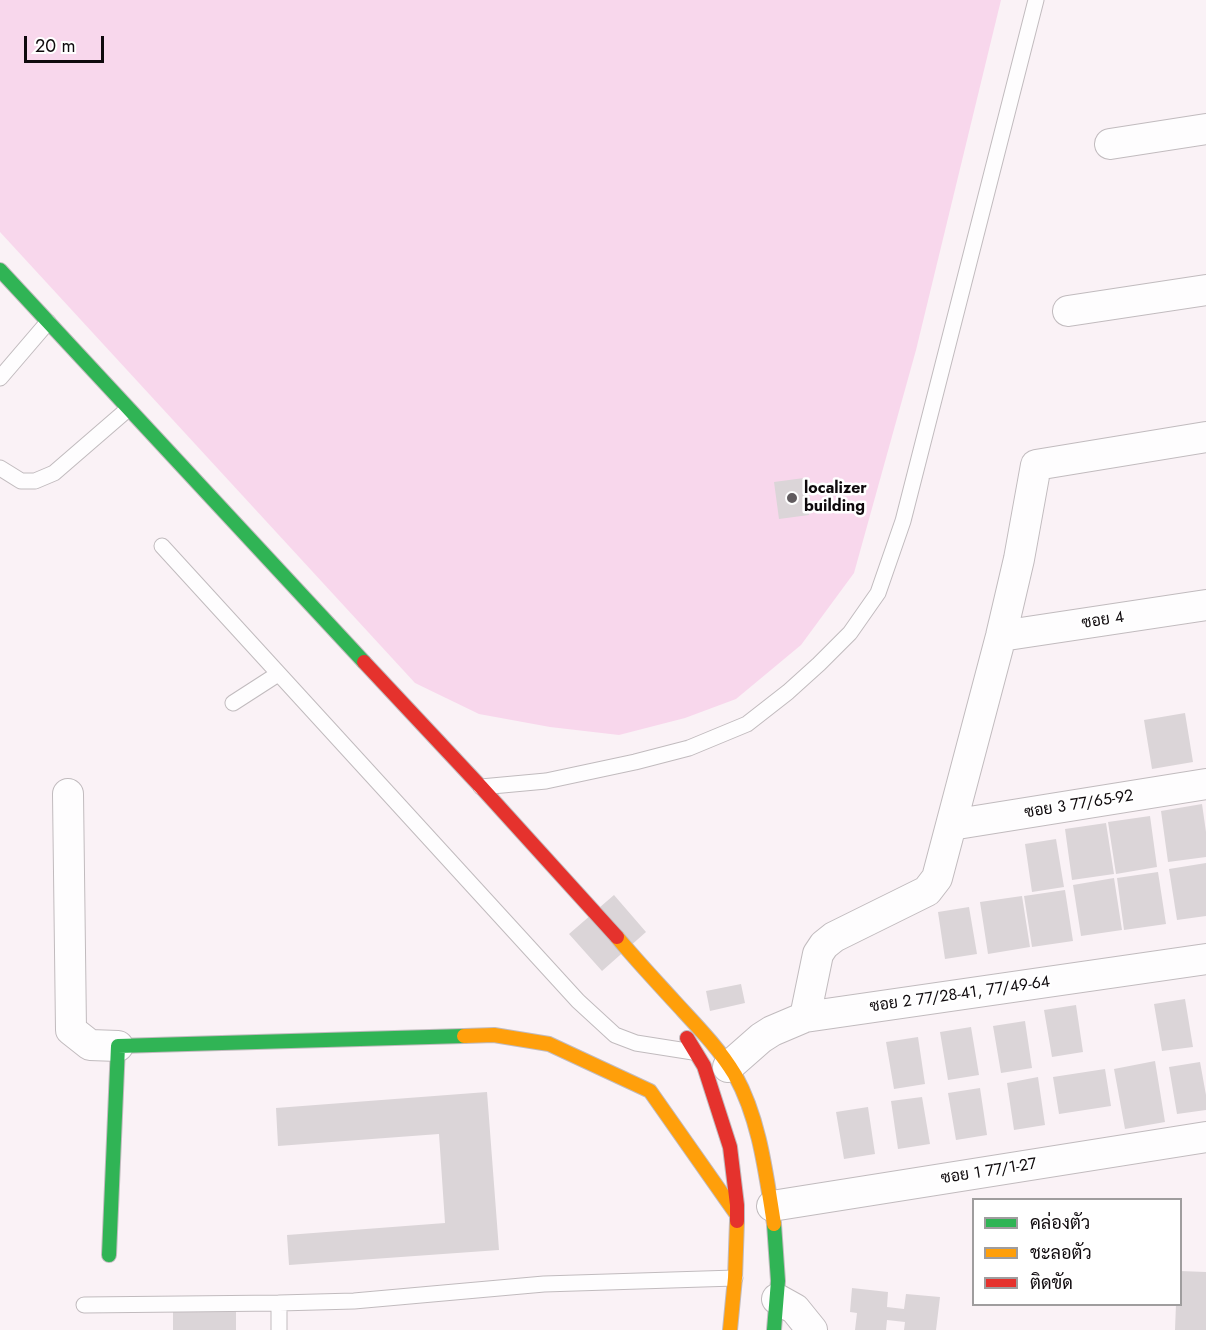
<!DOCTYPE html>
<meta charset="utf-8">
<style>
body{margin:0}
#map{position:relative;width:1206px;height:1330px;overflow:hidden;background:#faf2f6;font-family:Jost,Sarabun,sans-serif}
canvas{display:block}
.legend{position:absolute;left:972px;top:1198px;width:210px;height:108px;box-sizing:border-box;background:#fff;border:2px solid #9f9d9e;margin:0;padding:8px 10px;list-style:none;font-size:18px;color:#0f0a0d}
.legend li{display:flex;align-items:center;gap:12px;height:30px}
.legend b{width:30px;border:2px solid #9f9d9e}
.scale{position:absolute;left:24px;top:36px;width:80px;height:27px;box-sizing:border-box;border:3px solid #0f0a0d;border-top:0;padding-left:8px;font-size:18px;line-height:21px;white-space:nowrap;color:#0f0a0d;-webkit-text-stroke:4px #fff;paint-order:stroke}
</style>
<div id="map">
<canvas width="1206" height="1330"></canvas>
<ul class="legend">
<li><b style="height:8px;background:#30b455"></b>คล่องตัว</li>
<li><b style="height:8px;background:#ff9f0a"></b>ชะลอตัว</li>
<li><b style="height:8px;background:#e5322d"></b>ติดขัด</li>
</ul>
<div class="scale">20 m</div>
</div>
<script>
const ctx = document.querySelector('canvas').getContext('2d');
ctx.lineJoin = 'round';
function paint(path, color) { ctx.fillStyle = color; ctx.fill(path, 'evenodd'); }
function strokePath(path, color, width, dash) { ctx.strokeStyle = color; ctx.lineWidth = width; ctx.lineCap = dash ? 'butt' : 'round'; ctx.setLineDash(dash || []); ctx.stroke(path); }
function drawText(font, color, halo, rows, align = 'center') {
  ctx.font = font + ' Jost,Sarabun,sans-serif'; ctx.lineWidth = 5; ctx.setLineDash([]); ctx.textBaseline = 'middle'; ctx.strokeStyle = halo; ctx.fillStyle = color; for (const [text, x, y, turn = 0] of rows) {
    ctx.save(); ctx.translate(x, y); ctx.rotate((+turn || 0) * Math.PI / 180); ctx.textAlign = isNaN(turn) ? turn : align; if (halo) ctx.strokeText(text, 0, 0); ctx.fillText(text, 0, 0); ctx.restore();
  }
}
paint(new Path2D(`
 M0 0H1001L916 350 854 573 801 645 736 699 685 718 619 735 550 727 479 714 415 683 0 232Z`), '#f8d7ec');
paint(new Path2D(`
 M804 478 809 515 779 519 774 482Z
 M1185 713 1193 762 1152 769 1144 720Z
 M1202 804 1206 832V857L1168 862 1161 811Z
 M1150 816 1157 867 1116 874 1108 822Z
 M1106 823 1114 874 1072 880 1065 829Z
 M1056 839 1064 887 1032 892 1025 844Z
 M1206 863V916L1177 920 1169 869Z
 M1158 872 1166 924 1124 930 1117 878Z
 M1114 878 1122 930 1081 936 1073 885Z
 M1065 890 1073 941 1032 947 1024 896Z
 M614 895 646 932 602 971 569 934Z
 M1022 896 1030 947 988 954 980 902Z
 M969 907 977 954 945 959 938 912Z
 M741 984 745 1003 710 1011 706 991Z
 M1185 999 1193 1047 1162 1051 1154 1004Z
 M1076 1005 1083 1052 1052 1057 1044 1010Z
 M1025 1021 1032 1068 1001 1073 993 1026Z
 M971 1027 979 1075 948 1080 940 1032Z
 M918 1037 925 1084 894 1089 886 1042Z
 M1155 1061 1165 1122 1125 1129 1114 1069Z
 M1200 1062 1206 1095V1110L1177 1114 1169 1067Z
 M1105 1069 1111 1106 1059 1114 1053 1077Z
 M1038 1077 1045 1125 1014 1130 1007 1083Z
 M980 1088 987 1135 956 1140 948 1093Z
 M487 1092 499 1250 289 1265 287 1235 445 1223 439 1134 278 1146 276 1108Z
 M922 1097 930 1144 898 1149 891 1101Z
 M868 1107 875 1154 844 1159 836 1112Z
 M1180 1271 1206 1272V1330H1175L1176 1304H1180Z
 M852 1288 888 1292 887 1307 904 1309 906 1294 940 1297 936 1330H904L905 1322 887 1320 886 1330H855L857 1313 850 1312Z
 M236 1310V1330H173V1311Z`), '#dbd5d8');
const lane = new Path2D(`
 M0 378 48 322
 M0 468 21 481H35L54 473 128 409
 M162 546 578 1001 615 1035 636 1043 693 1052
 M233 703 278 674
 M481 787 546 781 635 762 689 748 747 724 788 692 819 664 850 633 878 593 903 521 1036 0
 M84 1305 279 1303
 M279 1330V1303L354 1301 544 1284 735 1278`);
const street = new Path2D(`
 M1110 144 1206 129
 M1068 311 1206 290
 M1001 636 1206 605
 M68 794 71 1030 90 1045 118 1046
 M951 825 1206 784
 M805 1017 818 954 824 945 834 937 927 891 937 878 1001 636 1019 559 1036 465 1206 437
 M728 1067 761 1038 772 1031 805 1017 1206 959
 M772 1206 1206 1137
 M777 1299 795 1309 812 1330`);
const fast = new Path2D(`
 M0 270 364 662
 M109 1255 118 1046 464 1036
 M774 1330 778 1281 774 1224`);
const slow = new Path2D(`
 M617 937C635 959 655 980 674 1001 696 1025 719 1048 735 1075 760 1120 766 1175 774 1224
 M464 1036 494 1035 549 1044 650 1091 737 1215
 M730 1330 735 1278 737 1221`);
const jam = new Path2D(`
 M364 662 481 787 617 937
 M687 1038 704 1066 730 1147 737 1205V1221`);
strokePath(lane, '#c1bbbe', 17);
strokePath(street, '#c1bbbe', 32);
strokePath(fast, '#c1bbbe', 16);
strokePath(slow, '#c1bbbe', 16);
strokePath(jam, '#c1bbbe', 16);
strokePath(lane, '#fefdfe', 15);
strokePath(street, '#fefdfe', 30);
strokePath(fast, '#30b455', 14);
strokePath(slow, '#ff9f0a', 14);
strokePath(jam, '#e5322d', 14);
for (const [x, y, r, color] of [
 [792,498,6,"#615b5f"]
]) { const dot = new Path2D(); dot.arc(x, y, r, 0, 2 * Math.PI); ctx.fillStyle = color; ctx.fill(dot); strokePath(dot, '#fff', 2); }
drawText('bold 16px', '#0f0a0d', '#fff', [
 ["localizer",804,489],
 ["building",804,507]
], 'left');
drawText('16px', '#0f0a0d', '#fff', [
 ["ซอย 4",1103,621,-9],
 ["ซอย 3 77/65-92",1079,805,-9],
 ["ซอย 2 77/28-41, 77/49-64",960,995,-8],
 ["ซอย 1 77/1-27",989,1172,-9]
]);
</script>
